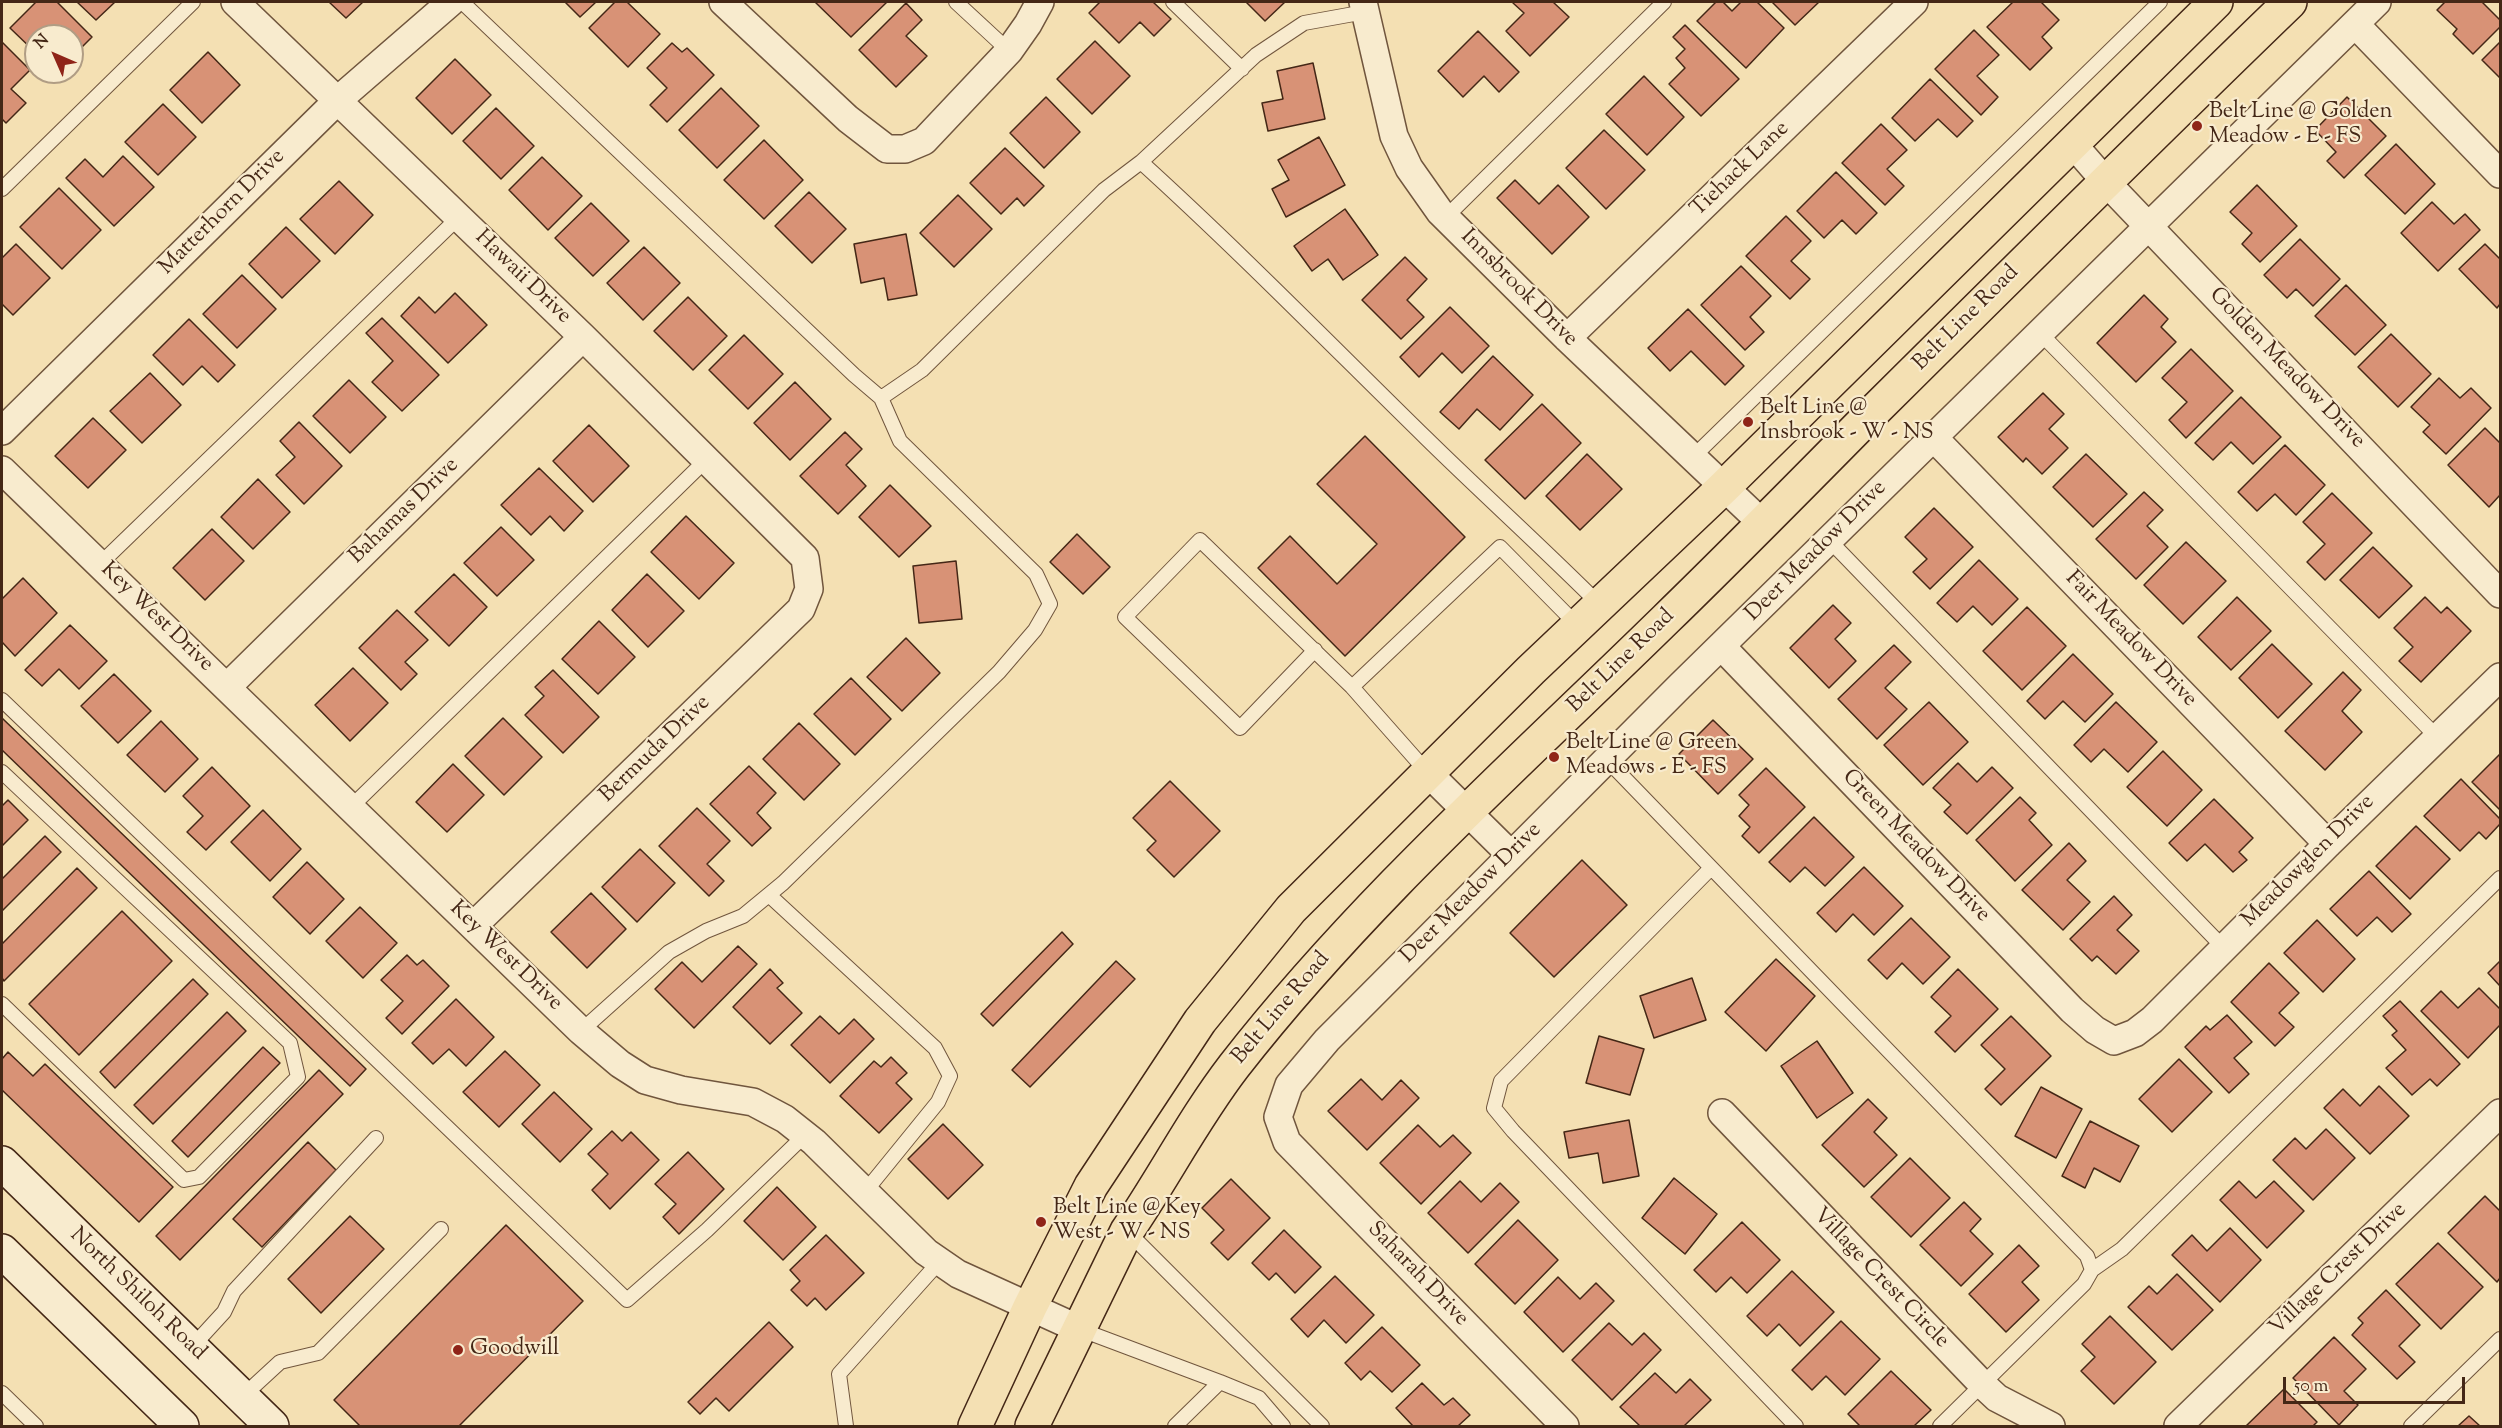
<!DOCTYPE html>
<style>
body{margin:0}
#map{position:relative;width:2502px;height:1428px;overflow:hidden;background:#f4e0b3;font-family:"Sorts Mill Goudy",serif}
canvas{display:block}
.frame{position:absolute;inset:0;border:3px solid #442716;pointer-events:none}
.north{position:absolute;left:24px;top:24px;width:60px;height:60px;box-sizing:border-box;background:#f8ebce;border:2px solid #b09d84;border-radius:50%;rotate:315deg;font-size:16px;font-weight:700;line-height:24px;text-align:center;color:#442716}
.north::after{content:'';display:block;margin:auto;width:21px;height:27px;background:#8f2418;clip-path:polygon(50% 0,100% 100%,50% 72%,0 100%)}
.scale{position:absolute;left:2283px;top:1377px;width:182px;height:27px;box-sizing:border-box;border:3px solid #442716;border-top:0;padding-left:8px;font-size:18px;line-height:21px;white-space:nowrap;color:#442716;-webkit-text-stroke:4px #f8ebce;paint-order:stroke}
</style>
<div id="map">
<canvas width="2502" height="1428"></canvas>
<div class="frame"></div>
<div class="north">N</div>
<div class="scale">50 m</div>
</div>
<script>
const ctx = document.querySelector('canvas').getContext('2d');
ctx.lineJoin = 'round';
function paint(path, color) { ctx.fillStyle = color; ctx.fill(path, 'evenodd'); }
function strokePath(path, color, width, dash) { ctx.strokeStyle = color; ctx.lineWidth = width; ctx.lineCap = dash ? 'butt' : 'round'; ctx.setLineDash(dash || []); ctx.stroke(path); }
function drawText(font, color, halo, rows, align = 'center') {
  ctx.font = font + ' "Sorts Mill Goudy",serif'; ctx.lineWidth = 4.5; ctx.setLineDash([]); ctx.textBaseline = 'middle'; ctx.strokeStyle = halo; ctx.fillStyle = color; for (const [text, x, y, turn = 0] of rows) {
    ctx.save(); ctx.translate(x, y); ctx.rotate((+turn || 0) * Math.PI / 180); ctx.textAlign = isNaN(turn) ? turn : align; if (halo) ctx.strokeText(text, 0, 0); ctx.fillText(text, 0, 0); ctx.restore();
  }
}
const building = new Path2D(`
 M36 2H57L92 37 77 52 72 48V36H36V53L10 28Z
 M77 2H115L96 20Z
 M329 2H363L346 18Z
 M565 2H596L580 17Z
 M615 2H627L660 34 628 67 589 28Z
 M815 2H887L851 37Z
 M1100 2H1153L1171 19 1154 36 1140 22 1119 43 1089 13Z
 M1246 2H1285L1265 21Z
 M1515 2H1553L1569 17 1530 56 1506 31 1524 13 1513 3Z
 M1716 2H1723L1732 11 1741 2H1757L1784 28 1746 68 1697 21Z
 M1772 2H1819L1795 25Z
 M2013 2H2041L2059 20 2042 37 2052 48 2030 70 1987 27Z
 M2445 2H2482L2500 20V27L2473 54 2453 34 2457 29 2437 10Z
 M906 3 922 20 906 36 927 56 896 87 859 50Z
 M1685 25 1739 79 1701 116 1669 84 1685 68 1676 58 1685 49 1673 37Z
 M1974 30 1999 55 1977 76 1998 97 1981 115 1935 69Z
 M1478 31 1519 72 1499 92 1484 76 1463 97 1438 71Z
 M1095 41 1130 76 1092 114 1057 79Z
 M2 42 30 70 11 89 26 103 6 123 2 119Z
 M2500 42V78L2482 60Z
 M672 43 682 52 687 48 714 75 667 122 650 105 667 88 647 68Z
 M208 52 240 85 202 123 170 90Z
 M455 59 491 95 452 134 416 98Z
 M1313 63 1325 119 1268 131 1262 103 1283 99 1277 71Z
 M1644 76 1684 117 1647 155 1606 114Z
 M1930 79 1973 121 1957 137 1938 119 1915 141 1892 118Z
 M721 88 759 126 717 168 679 130Z
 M1046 97 1080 132 1044 168 1010 133Z
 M2347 97 2386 136 2344 178 2327 161 2336 152 2315 130Z
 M163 104 196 137 158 175 125 142Z
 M496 108 534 146 501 179 463 141Z
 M1881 124 1907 150 1887 169 1904 186 1885 205 1842 163Z
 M1604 130 1645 170 1606 209 1566 168Z
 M1319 137 1345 185 1286 217 1272 189 1289 180 1278 160Z
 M764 140 803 180 764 219 724 180Z
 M2396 144 2435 184 2405 214 2365 175Z
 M1005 148 1044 186 1024 206 1017 198 1001 214 970 183Z
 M123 156 154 187 114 226 66 178 85 159 103 177Z
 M542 157 582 196 548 230 509 190Z
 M1836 172 1877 213 1856 234 1842 220 1824 238 1797 211Z
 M1515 180 1539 204 1558 185 1589 217 1552 254 1497 198Z
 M339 181 373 215 335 254 300 219Z
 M2257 185 2297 226 2260 262 2242 244 2252 233 2230 212Z
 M59 188 101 230 62 269 20 227Z
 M809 192 846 229 812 263 775 226Z
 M958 195 992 229 954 267 920 233Z
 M2432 202 2454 224 2465 214 2480 230 2438 271 2401 233Z
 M591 203 629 241 593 276 555 238Z
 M1345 209 1378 255 1343 280 1328 259 1312 271 1294 246Z
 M1786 216 1811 241 1791 261 1810 279 1790 299 1746 256Z
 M286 227 320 261 282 298 249 264Z
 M906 234 917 295 888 300 884 278 861 283 854 244Z
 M2300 239 2340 279 2313 306 2296 289 2287 298 2264 275Z
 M16 244 50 278 13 315 2 304V258Z
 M2485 244 2500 259V304L2497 308 2459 269Z
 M644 247 680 283 643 320 607 283Z
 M1405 257 1427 279 1407 300 1424 317 1401 339 1362 300Z
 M1741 266 1771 296 1750 317 1764 332 1745 350 1701 305Z
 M242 275 276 309 237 348 203 314Z
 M2346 285 2386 325 2355 355 2315 316Z
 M455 293 487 325 448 363 401 316 419 297 435 313Z
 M2144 295 2168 319 2161 327 2176 342 2136 382 2097 343Z
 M688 297 727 336 693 370 654 331Z
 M1450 307 1489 346 1462 373 1442 353 1419 377 1400 357Z
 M1688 309 1744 366 1725 385 1691 351 1670 371 1648 348Z
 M382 318 439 375 402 411 372 382 393 361 366 333Z
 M189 319 235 365 218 382 202 366 183 385 153 355Z
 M2391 334 2431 374 2398 407 2358 367Z
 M744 335 783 374 748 409 709 370Z
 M2191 349 2233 391 2186 438 2169 420 2187 402 2162 378Z
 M1493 356 1533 395 1500 430 1477 409 1459 429 1440 412Z
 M150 373 181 405 142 443 110 411Z
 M2439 378 2460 398 2471 388 2491 408 2446 454 2423 432 2430 425 2411 407Z
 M349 380 386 417 350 453 313 416Z
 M795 382 831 419 790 460 754 423Z
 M2043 393 2064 414 2049 429 2068 448 2042 474 2026 458 2023 462 1998 437Z
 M2241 397 2281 437 2253 464 2231 442 2213 460 2195 443Z
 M1542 404 1581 443 1525 499 1485 460Z
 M93 418 126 450 88 488 55 456Z
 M299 422 342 466 304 504 276 475 295 457 280 441Z
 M589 425 629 466 593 502 553 461Z
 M2485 428 2500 443V495L2489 507 2448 465Z
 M845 432 862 449 846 465 866 486 838 514 800 476Z
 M1365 436 1465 537 1345 656 1258 568 1290 536 1337 584 1377 544 1317 484Z
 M2285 445 2325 485 2296 515 2275 494 2257 511 2238 492Z
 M1587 454 1622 489 1580 530 1546 496Z
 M2086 454 2127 494 2093 527 2053 487Z
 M539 468 583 511 564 531 550 516 531 535 501 505Z
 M258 479 290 512 253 549 221 517Z
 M890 485 931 526 899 557 859 517Z
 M2144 492 2163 510 2147 526 2168 547 2136 579 2096 539Z
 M2332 493 2372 533 2325 580 2307 562 2325 544 2303 522Z
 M1934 508 1973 547 1930 589 1913 572 1927 559 1905 537Z
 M686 516 734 563 699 599 651 552Z
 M501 527 534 560 497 596 464 563Z
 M212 529 244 561 205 600 173 568Z
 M1077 534 1110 567 1083 594 1050 562Z
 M2186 542 2226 581 2183 624 2144 585Z
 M2373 547 2412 586 2379 618 2340 580Z
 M1979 560 2018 599 1992 625 1973 606 1957 622 1937 603Z
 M956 561 962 619 919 623 913 566Z
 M454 574 487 607 449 646 415 612Z
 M647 574 684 611 648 647 612 610Z
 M23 578 57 613 15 656 2 642V599Z
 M2237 597 2271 631 2231 670 2198 637Z
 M2425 597 2441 613 2447 607 2471 631 2421 682 2399 661 2413 647 2394 628Z
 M1833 605 1851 623 1835 639 1856 661 1829 688 1790 648Z
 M2027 607 2066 646 2022 690 1983 651Z
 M397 610 428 640 405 662 417 674 401 690 359 648Z
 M599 621 635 657 598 694 562 659Z
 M70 625 107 661 79 689 59 669 42 686 25 670Z
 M906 638 940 673 902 711 867 677Z
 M2272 644 2312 684 2278 718 2239 678Z
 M1894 645 1911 662 1885 688 1907 709 1877 739 1838 699Z
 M2073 654 2113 694 2085 722 2063 701 2045 719 2027 701Z
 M353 668 388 703 350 741 315 705Z
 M553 670 599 717 563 753 525 715 544 696 535 687Z
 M2343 672 2361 690 2342 711 2362 732 2325 770 2285 731Z
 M114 674 151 711 118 743 81 706Z
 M851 678 891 719 855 755 814 714Z
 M1929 702 1968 742 1923 785 1884 745Z
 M2116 702 2157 742 2128 772 2104 749 2091 762 2074 745Z
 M2 718 366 1069 350 1086 2 750Z
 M503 718 542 757 504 795 465 756Z
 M1713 720 1753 759 1718 794 1679 754Z
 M161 721 198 759 165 792 127 755Z
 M799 723 840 764 804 800 763 759Z
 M2163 751 2202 790 2167 826 2127 787Z
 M2500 754V810L2472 782Z
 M1958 763 1977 782 1992 767 2013 788 1967 834 1944 812 1951 805 1933 788Z
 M453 764 484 795 447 832 416 802Z
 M749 766 776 793 757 813 771 828 752 846 710 804Z
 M212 767 250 806 206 850 187 832 203 816 183 796Z
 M1766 768 1805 807 1759 853 1742 836 1750 827 1739 816 1749 805 1739 795Z
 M2461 779 2500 819V824L2486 839 2479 832 2460 851 2424 816Z
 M1170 781 1220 831 1174 877 1147 850 1156 841 1133 818Z
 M2020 797 2036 813 2029 820 2052 845 2015 881 1976 840Z
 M2214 799 2253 838 2239 852 2247 860 2233 872 2205 844 2187 861 2169 843Z
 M8 800 28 820 2 846V806Z
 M697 808 730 841 707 864 724 881 709 896 659 846Z
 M263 810 301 849 270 881 231 842Z
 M1814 817 1854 857 1825 886 1805 867 1790 882 1769 862Z
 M2416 826 2450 859 2410 899 2376 866Z
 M45 836 61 852 2 911V879Z
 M2069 843 2086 861 2067 880 2090 902 2063 930 2022 890Z
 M640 849 675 883 637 922 602 887Z
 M1582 860 1627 905 1554 977 1510 933Z
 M307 862 344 899 310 934 273 897Z
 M1864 867 1903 906 1874 935 1853 914 1836 932 1817 913Z
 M77 868 97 888 4 981 2 978V944Z
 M2369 871 2411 914 2392 932 2377 917 2357 936 2330 909Z
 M591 893 626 929 587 968 551 932Z
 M2114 896 2132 915 2117 930 2139 951 2116 974 2097 956 2092 961 2070 939Z
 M360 907 397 943 363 978 326 941Z
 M122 911 172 961 79 1055 29 1004Z
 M1911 918 1950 957 1923 984 1902 963 1887 979 1868 960Z
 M2317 920 2355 959 2323 992 2284 953Z
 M1062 932 1073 944 993 1026 981 1014Z
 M738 946 757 964 694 1028 655 989 682 962 702 982Z
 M407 955 417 965 423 960 449 986 402 1034 386 1018 403 1001 381 980Z
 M1776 959 1815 996 1766 1051 1725 1012Z
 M1116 961 1135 979 1030 1087 1012 1070Z
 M2500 961V986L2488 973Z
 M2269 963 2299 993 2279 1013 2294 1027 2275 1046 2231 1002Z
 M770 969 783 983 777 988 802 1013 770 1044 733 1007Z
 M1958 969 1998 1009 1955 1052 1935 1032 1951 1016 1931 997Z
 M1692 978 1706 1020 1654 1038 1640 996Z
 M193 979 208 994 115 1088 100 1072Z
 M2479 988 2500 1009V1025L2468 1058 2421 1011 2441 991 2458 1008Z
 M456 999 494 1037 466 1066 449 1049 433 1064 412 1043Z
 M2400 1001 2460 1064 2437 1086 2430 1079 2412 1095 2386 1068 2406 1050 2392 1035 2397 1031 2383 1016Z
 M227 1012 246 1031 153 1124 134 1105Z
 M2227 1015 2252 1042 2234 1058 2249 1074 2229 1093 2185 1047 2206 1026 2210 1030Z
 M820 1016 839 1034 854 1019 874 1039 830 1083 791 1045Z
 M2011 1016 2051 1056 2001 1105 1985 1089 2005 1069 1981 1045Z
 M1599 1036 1644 1049 1630 1095 1586 1083Z
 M1817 1041 1853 1093 1817 1118 1781 1066Z
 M263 1047 280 1063 188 1157 172 1141Z
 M505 1051 540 1085 499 1127 463 1092Z
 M8 1052 33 1076 45 1064 173 1187 139 1222 2 1090V1059Z
 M891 1057 907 1073 896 1083 912 1099 879 1133 840 1096 874 1061 881 1067Z
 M2179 1059 2212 1092 2172 1132 2139 1099Z
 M319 1070 343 1094 180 1260 156 1236Z
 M1361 1079 1382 1100 1401 1080 1419 1098 1367 1150 1328 1111Z
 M2379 1086 2409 1116 2370 1154 2324 1108 2343 1089 2360 1106Z
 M2041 1087 2082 1109 2056 1158 2015 1136Z
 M554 1092 592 1129 560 1162 522 1124Z
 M1868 1099 1887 1118 1874 1132 1897 1155 1864 1187 1822 1145Z
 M1629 1120 1639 1176 1603 1183 1598 1153 1569 1158 1564 1132Z
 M2090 1121 2139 1146 2120 1182 2094 1168 2085 1188 2062 1176Z
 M943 1124 983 1165 948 1199 908 1159Z
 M1418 1125 1440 1147 1453 1135 1471 1153 1421 1204 1380 1163Z
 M2326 1129 2355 1158 2313 1200 2273 1160 2295 1138 2306 1149Z
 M612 1131 622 1141 631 1132 659 1160 610 1209 592 1190 608 1174 588 1154Z
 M308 1142 336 1170 262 1247 233 1219Z
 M688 1152 724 1189 679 1234 663 1217 676 1204 655 1184Z
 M1910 1158 1950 1198 1911 1237 1871 1197Z
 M1674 1178 1717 1214 1685 1254 1642 1218Z
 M1231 1179 1270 1218 1228 1260 1211 1243 1224 1230 1202 1208Z
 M1460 1181 1481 1202 1500 1183 1519 1202 1468 1253 1428 1213Z
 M2239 1181 2256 1198 2274 1181 2304 1211 2267 1248 2220 1200Z
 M777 1187 816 1227 783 1260 744 1221Z
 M2485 1196 2500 1211V1278L2497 1282 2448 1233Z
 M1964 1202 1981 1219 1970 1231 1993 1254 1961 1286 1920 1245Z
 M350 1216 384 1249 321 1313 288 1279Z
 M1518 1220 1558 1260 1515 1304 1475 1264Z
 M1742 1222 1780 1260 1747 1293 1731 1277 1716 1292 1694 1270Z
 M506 1225 583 1301 459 1426H360L334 1400Z
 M2230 1228 2261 1260 2220 1302 2172 1255 2192 1235 2207 1251Z
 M1284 1230 1321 1267 1295 1293 1276 1273 1269 1280 1252 1263Z
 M826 1235 864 1273 826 1310 815 1298 807 1306 791 1290 800 1281 790 1270Z
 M2438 1243 2483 1287 2441 1329 2396 1284Z
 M2019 1245 2039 1266 2022 1282 2039 1300 2006 1332 1969 1294Z
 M1792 1271 1834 1312 1800 1346 1779 1324 1767 1336 1747 1316Z
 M2177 1274 2213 1310 2172 1350 2128 1307 2149 1286 2157 1294Z
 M1335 1276 1374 1315 1346 1343 1324 1320 1308 1337 1291 1319Z
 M1558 1277 1580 1299 1596 1283 1614 1301 1563 1352 1524 1312Z
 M2386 1290 2420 1325 2399 1346 2415 1362 2397 1379 2352 1335 2363 1323 2358 1318Z
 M2110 1316 2156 1362 2114 1404 2081 1371 2095 1357 2082 1344Z
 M1841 1321 1880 1359 1845 1395 1826 1376 1812 1390 1792 1370Z
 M769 1322 793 1347 729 1411 716 1398 700 1414 688 1402Z
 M1609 1323 1632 1345 1644 1333 1661 1350 1612 1400 1572 1360Z
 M1382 1327 1420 1365 1392 1392 1370 1371 1361 1380 1345 1363Z
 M2334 1337 2366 1369 2344 1391 2358 1405 2339 1425 2293 1378Z
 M1891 1371 1931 1410 1914 1426H1860L1848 1414Z
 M1655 1373 1676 1393 1690 1379 1711 1400 1684 1426H1640L1620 1407Z
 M1422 1383 1444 1405 1453 1398 1470 1415 1458 1426H1413L1396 1408Z
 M2284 1389 2317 1422 2313 1426H2246Z
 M2469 1416 2480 1426H2458Z`);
paint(building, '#d89276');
strokePath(building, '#442716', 1.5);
const lane = new Path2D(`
 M462 2 854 375 881 398 922 370 1104 190 1141 162 1256 55 1304 23 1365 12
 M956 2 1009 51
 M1173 2 1242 69
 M1141 162C1239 251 1331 345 1426 438 1483 494 1543 548 1600 605
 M2 189 193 2
 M1445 218 1664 2
 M2039 332 2437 737
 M1693 457 2160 2
 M1829 540 2223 947
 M100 564 459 217
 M1315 650 1240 728 1125 617 1200 540 1352 687
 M2 700 627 1300 707 1230 805 1135
 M1606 759 2087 1256 2092 1270 2084 1284 1940 1426
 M2 772 290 1043 298 1077 199 1177 184 1180 2 1004
 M1428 773 1352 687 1500 547 1578 626
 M351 807 706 460
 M1711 868 1501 1081 1494 1108 1513 1131 1796 1426
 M769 895 935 1048 950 1076 938 1102 864 1193
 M581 1031 669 952 706 931 743 916 783 883 999 672 1035 630 1050 604 1036 574 900 441 881 398
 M1127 1231 1322 1426
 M2092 1270 2122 1249 2500 878
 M1079 1329 1220 1382 1175 1426
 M191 1348 224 1312 234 1291 376 1138
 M1220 1382 1259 1398 1283 1426
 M2 1393 36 1426
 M242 1397 280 1362 318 1353 441 1229
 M846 1426 839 1374 940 1261
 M2411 1426 2500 1339`);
const street = new Path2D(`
 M235 2 583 337 805 558 809 589 801 609 473 926
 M723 2 848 119 887 149H905L924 141 1009 51 1028 24 1040 2
 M1363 2 1394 136 1409 168 1440 212 1567 338 1762 523
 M2355 24 2500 174
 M2072 143 2105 181 2500 594
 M1567 338 1914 2
 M2 431 338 100 451 2
 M1933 437 2328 844
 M2 470 581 1031 620 1064 645 1080 681 1090 753 1102 785 1119 814 1142 926 1252 958 1274 1079 1329
 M1722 647 2072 1010 2095 1030 2114 1041 2135 1033 2152 1020 2328 844 2500 677
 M227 687 583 337
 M1428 773 1510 854
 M1722 1113 1983 1385 1997 1398 2051 1426
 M1565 1426 1287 1142 1278 1117 1289 1085 1327 1040 1680 686 2377 2
 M2178 1426 2500 1113`);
const secondary = new Path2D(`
 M2 1163 272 1426
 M2 1251 182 1426`);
const primary = new Path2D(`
 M975 1426 1030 1307 1091 1186 1200 1021 1291 909 1531 670 1724 487 2216 2
 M1032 1426 1127 1231C1164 1177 1194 1118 1234 1066 1361 903 1519 763 1666 619 1735 552 1803 483 1871 414 2010 276 2149 138 2290 2`);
strokePath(lane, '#70553d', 16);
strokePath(street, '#70553d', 30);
strokePath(secondary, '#442716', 36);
strokePath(primary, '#442716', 36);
strokePath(lane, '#f8ebce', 14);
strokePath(street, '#f8ebce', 27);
strokePath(secondary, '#f8ebce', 33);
strokePath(primary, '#f4e0b3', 33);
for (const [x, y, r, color] of [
 [2197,126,6,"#8f2418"],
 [1748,422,6,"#8f2418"],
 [1554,757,6,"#8f2418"],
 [1041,1222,6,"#8f2418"],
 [458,1350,6,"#8f2418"]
]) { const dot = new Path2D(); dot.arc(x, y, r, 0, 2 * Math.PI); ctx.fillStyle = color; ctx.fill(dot); strokePath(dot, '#f8ebce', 2); }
drawText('22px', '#442716', '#f8ebce', [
 ["Belt Line @ Golden",2209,113],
 ["Meadow - E - FS",2209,138],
 ["Belt Line @",1760,409],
 ["Insbrook - W - NS",1760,434],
 ["Belt Line @ Green",1566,744],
 ["Meadows - E - FS",1566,769],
 ["Belt Line @ Key",1053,1209],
 ["West - W - NS",1053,1234],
 ["Goodwill",470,1350]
], 'left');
drawText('22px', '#442716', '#f8ebce', [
 ["Tiehack Lane",1741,170,-44],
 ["Matterhorn Drive",223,213,-45],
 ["Hawaii Drive",522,278,44],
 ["Innsbrook Drive",1518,289,45],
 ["Belt Line Road",1967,319,-45],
 ["Golden Meadow Drive",2286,369,46],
 ["Bahamas Drive",405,512,-44],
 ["Deer Meadow Drive",1817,552,-45],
 ["Key West Drive",156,618,44],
 ["Fair Meadow Drive",2130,640,46],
 ["Belt Line Road",1622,662,-44],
 ["Bermuda Drive",656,750,-44],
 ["Green Meadow Drive",1915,847,46],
 ["Meadowglen Drive",2309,862,-45],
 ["Deer Meadow Drive",1472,894,-45],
 ["Key West Drive",505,957,44],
 ["Belt Line Road",1282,1009,-50],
 ["Village Crest Drive",2339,1270,-44],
 ["Saharah Drive",1417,1275,46],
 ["Village Crest Circle",1880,1279,46],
 ["North Shiloh Road",137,1295,44]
]);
</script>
